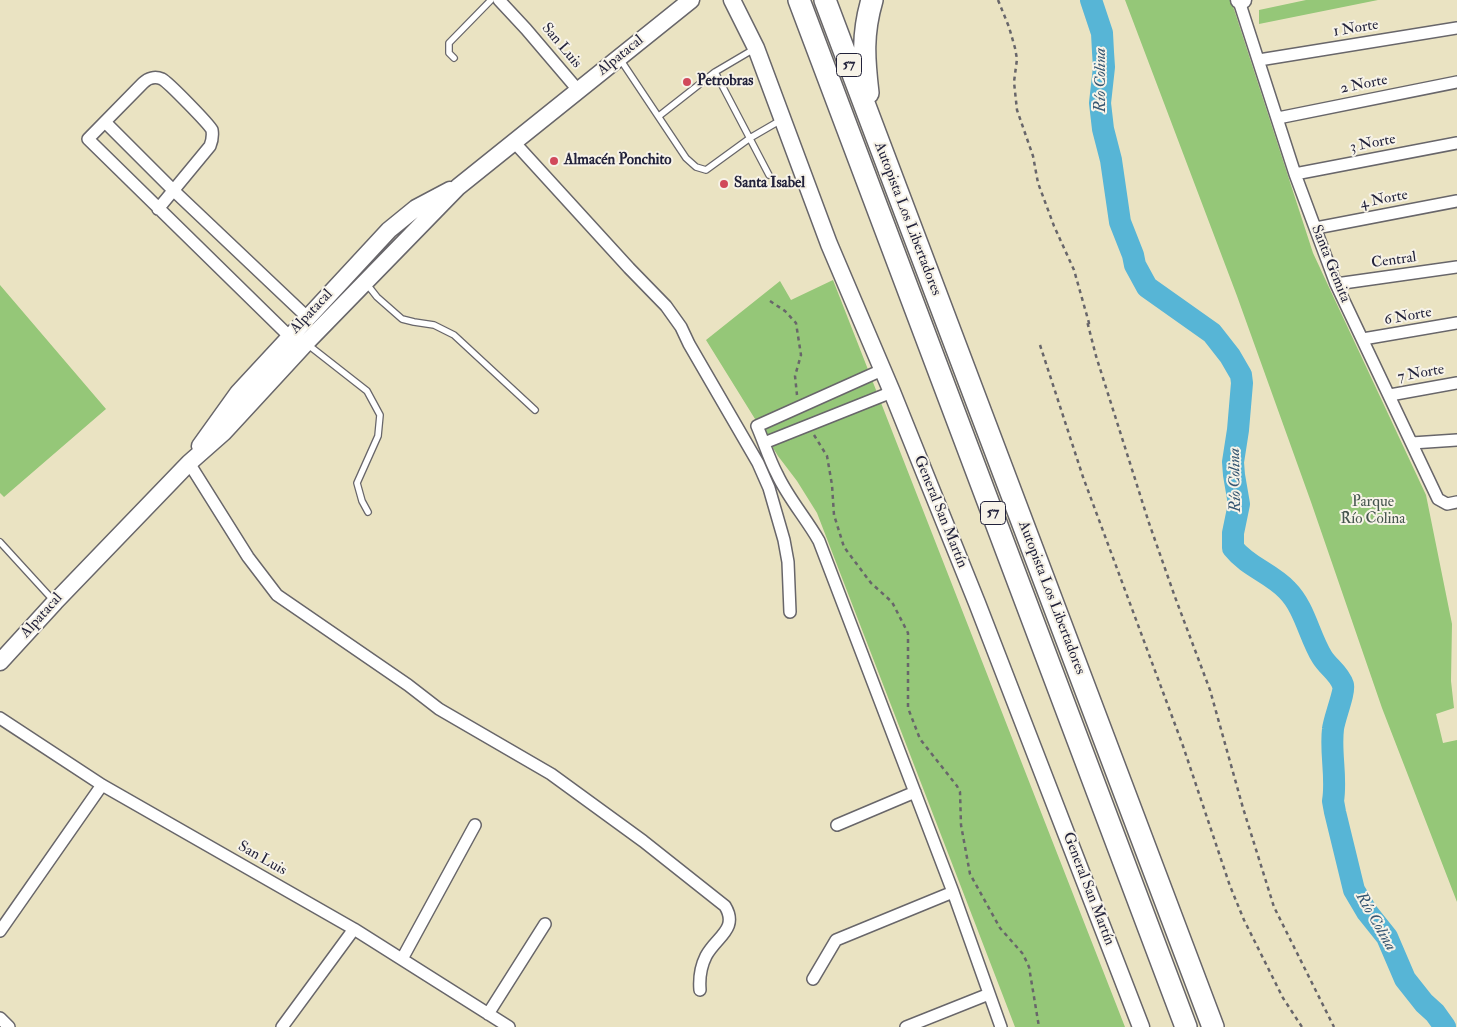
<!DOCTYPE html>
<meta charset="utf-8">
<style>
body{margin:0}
canvas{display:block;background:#eae3c2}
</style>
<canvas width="1457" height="1027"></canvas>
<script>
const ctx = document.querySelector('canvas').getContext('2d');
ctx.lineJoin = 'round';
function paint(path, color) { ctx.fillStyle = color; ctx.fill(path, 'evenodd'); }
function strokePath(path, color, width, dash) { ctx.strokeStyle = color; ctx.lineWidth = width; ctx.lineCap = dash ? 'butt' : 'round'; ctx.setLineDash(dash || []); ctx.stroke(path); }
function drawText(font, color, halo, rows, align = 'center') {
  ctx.font = font + ' "IM FELL Double Pica",serif'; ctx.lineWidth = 4; ctx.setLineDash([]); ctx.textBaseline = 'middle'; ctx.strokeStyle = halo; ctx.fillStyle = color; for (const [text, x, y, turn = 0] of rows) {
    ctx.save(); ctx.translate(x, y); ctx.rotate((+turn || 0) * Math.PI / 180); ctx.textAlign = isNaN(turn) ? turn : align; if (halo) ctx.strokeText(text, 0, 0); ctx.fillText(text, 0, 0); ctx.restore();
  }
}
paint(new Path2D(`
 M1125 0H1231L1313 253 1426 495 1452 624 1451 681 1454 708 1436 714 1443 743 1457 740V902L1382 708 1311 502 1237 296Z
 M1306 0H1378L1259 24V10Z
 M833 280 1125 1027H1015L817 513 797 481 778 456 706 340 780 281 791 300Z
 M0 285 106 409 4 497 0 493Z`), '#95c778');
strokePath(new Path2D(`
 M1091 0 1102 33 1103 52 1104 67 1100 103 1103 129 1111 160 1120 222 1133 255 1135 265 1147 287 1212 333 1230 356 1241 375 1242 383 1238 430 1233 462 1234 475 1239 504 1233 533V548C1248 567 1271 573 1287 590 1305 608 1309 636 1322 657 1328 667 1339 673 1343 685 1345 692 1334 719 1333 729 1330 753 1337 777 1333 801L1335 812 1354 890 1367 912 1387 937 1405 979 1424 1003 1435 1013 1445 1027`), '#57b5d6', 22);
const lane = new Path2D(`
 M454 58 449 53V43L491 0
 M620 59 686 158 696 167 706 170 750 138 781 120
 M715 72 769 175
 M659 116 715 72 754 49
 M366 283 377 297 402 319 414 322 434 325 454 335 535 410
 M307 344 367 391 380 415 378 436 357 483 362 501 368 512
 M0 542 53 600`);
const street = new Path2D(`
 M499 0 526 29 578 90
 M1239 1 1295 174 1336 284 1438 499 1447 504 1457 502
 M1259 60 1457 28
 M1278 118 1457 82
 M105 122 173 190 307 317
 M514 142 629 268 666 306 681 327 689 344 758 463 769 488 784 540 788 562 790 612
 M1295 174 1457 143
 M158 209 210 146C212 141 213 136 212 130 209 124 168 82 162 79 155 76 148 78 143 83L88 139 289 336
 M1316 228 1457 201
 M1336 284 1457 267
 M1363 339 1457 323
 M882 370 757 426C764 442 769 459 777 474 788 498 806 518 819 541L953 892 1001 1027
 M1390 395 1457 383
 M764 443 892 392
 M1412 443 1457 440
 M189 463 248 557 277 595 408 685 439 709 551 774 643 841 725 906C739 929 716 937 706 956 700 968 699 978 700 990
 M0 718 102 785 354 929 509 1027
 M837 825 915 792
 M0 931 102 785
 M402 959 475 825
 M813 979 836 940 953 892
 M488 1014 545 924
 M0 1018 9 1027
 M282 1027 354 929
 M906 1027 989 994`);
const secondary = new Path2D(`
 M732 0 756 48 829 244 892 392 977 603 1141 1027
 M1239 0H1243
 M200 446 238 393 389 230 416 208 450 190
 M0 662 55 602 189 463 223 433 306 343 458 187 691 0`);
const highway = new Path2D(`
 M799 0 1186 1027
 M825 0 1213 1027
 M868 93C864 59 862 34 872 0`);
strokePath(lane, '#68666a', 8);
strokePath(street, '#68666a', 14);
strokePath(secondary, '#68666a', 19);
strokePath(highway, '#68666a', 24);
strokePath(new Path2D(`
 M998 0 1009 27 1015 48 1017 59 1014 82 1017 110 1033 156 1038 183 1054 226 1074 270 1089 323 1087 321 1096 356 1149 523 1175 597 1210 690 1243 808 1274 907 1334 1027
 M770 301 785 311 796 323 801 355 795 376 797 395
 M1040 345 1083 477 1183 746 1230 886 1244 920 1283 998 1302 1027
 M814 435 827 456 832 485 834 515 844 547 871 583 892 602 908 633V708L920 739 957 786 960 792 961 825 970 874 1000 928 1023 954 1029 967 1039 1027`), '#68666a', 2.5, [4, 4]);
strokePath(lane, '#fff', 5.5);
strokePath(street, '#fff', 11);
strokePath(secondary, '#fff', 16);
strokePath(highway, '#fff', 21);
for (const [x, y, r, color] of [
 [687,82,5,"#d1495b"],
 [554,161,5,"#d1495b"],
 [724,184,5,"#d1495b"]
]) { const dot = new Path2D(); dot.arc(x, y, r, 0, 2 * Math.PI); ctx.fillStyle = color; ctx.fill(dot); strokePath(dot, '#f7f3e8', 2); }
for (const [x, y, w] of [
 [849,65,25],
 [993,513,25]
]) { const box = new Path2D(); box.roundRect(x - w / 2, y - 11.5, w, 23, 4); ctx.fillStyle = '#f7f3e8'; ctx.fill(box); strokePath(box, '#22223b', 1); }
drawText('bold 14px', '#22223b', null, [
 ["57",849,65],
 ["57",993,513]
]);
drawText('15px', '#22223b', '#f7f3e8', [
 ["1 Norte",1356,29,-9],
 ["San Luis",561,46,50],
 ["Alpatacal",621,56,-39],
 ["2 Norte",1364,85,-11],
 ["3 Norte",1373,144,-11],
 ["4 Norte",1384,200,-11],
 ["Autopista Los Libertadores",907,219,69],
 ["Central",1394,261,-8],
 ["Santa Gemita",1330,264,68],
 ["Alpatacal",312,312,-47],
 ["6 Norte",1408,317,-10],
 ["7 Norte",1421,374,-10],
 ["General San Martín",940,512,68],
 ["Autopista Los Libertadores",1051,598,69],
 ["Alpatacal",42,616,-48],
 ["San Luis",262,859,30],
 ["General San Martín",1088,889,69]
]);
drawText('bold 15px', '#22223b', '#f7f3e8', [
 ["Petrobras",697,82],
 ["Almacén Ponchito",564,161],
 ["Santa Isabel",734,184]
], 'left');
drawText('15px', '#44544d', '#f7f3e8', [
 ["Parque",1373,503],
 ["Río Colina",1373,520]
]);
drawText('italic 16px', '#355571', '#f7f3e8', [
 ["Río Colina",1102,80,-90],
 ["Río Colina",1236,480,-91],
 ["Río Colina",1375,922,60]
]);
</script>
